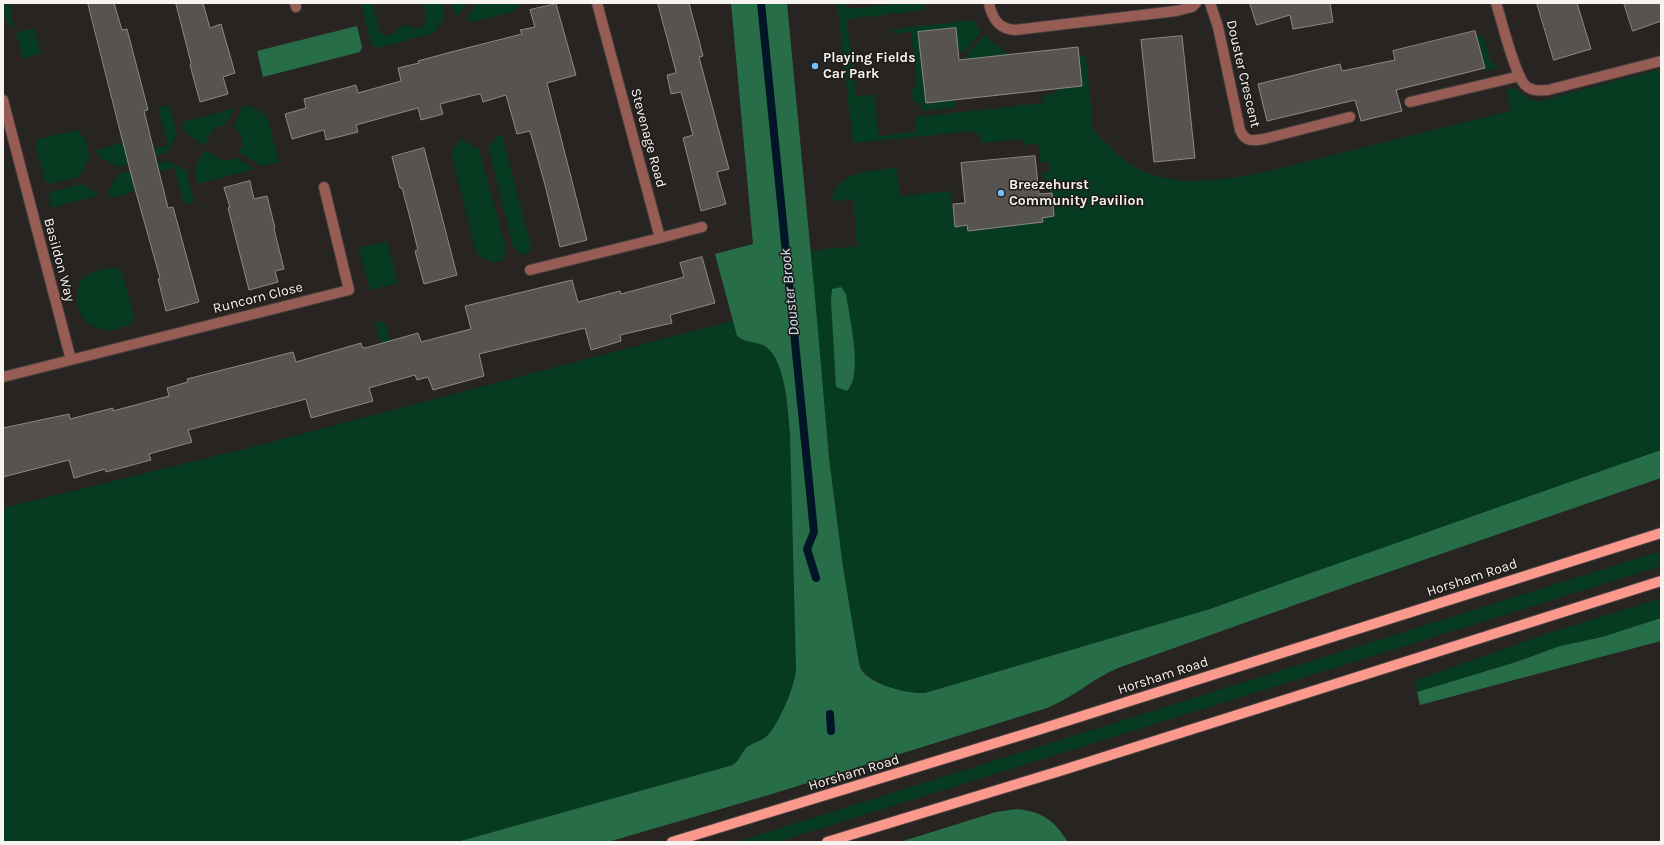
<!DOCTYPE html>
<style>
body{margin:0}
#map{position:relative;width:1664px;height:845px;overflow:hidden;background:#282422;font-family:Karla,sans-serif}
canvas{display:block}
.frame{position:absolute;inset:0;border:4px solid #f6f3f1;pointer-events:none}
</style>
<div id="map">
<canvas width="1664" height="845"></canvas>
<div class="frame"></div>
</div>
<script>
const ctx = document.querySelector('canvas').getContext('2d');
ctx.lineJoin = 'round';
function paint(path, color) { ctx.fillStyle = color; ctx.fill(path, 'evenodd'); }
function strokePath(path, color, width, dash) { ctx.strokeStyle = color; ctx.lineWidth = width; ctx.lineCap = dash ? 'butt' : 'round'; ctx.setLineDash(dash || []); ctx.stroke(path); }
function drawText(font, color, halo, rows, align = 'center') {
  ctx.font = font + ' Karla,sans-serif'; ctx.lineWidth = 3; ctx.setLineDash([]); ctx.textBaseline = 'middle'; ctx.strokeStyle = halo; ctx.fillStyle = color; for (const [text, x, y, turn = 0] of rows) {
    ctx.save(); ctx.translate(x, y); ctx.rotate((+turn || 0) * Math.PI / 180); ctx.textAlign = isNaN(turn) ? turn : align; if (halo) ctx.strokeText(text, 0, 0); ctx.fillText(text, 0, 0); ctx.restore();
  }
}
paint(new Path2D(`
 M3 3H9L14 28 5 21Z
 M361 3H372L380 33 387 36 394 34 398 28 408 25 415 29 422 27 426 20 423 3H443C446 14 443 25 433 33L378 48 371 44Z
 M452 3H467L459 15 454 13Z
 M476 3H516L519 4 515 11 472 22 467 19Z
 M837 3H845L846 9 904 3H924L925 10 847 19 856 96 874 95 879 136 916 132 915 117 1043 103 1042 95 1056 93V89L1082 86 1079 56 1086 55C1087 72 1089 89 1091 107 1091 112 1091 119 1092 125 1094 133 1105 142 1111 148 1152 191 1206 183 1260 173L1511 111 1506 90 1515 88 1521 94 1536 102 1661 69V452L1200 612 925 693C905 694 868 684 859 665L843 567 829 458 810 251 857 246 853 199 832 201C835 170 873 171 896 168L900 196 950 191 955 227 967 225 968 230 1043 222 1042 218 1054 216 1050 184 1044 185 1042 172H1049L1048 161 1040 163 1038 143 1024 145 1022 139 982 143 980 136 973 131 853 143Z
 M974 20 981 32 965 52H958L955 28V108L921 111 920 102 913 103 912 88 917 87 911 32 894 34 893 29Z
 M34 28 41 53 23 59 16 33Z
 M984 35 1009 55 968 59 967 55Z
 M1483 35 1491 62 1500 67 1485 71 1477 36Z
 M169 105 177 134 167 153 117 167 98 156 96 150 124 142 127 156 168 145 158 108Z
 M248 105 267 116 279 162 262 166 238 152 243 144 240 132 233 128 242 107Z
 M235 108 225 125 214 128 205 144H202L185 132 183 122Z
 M77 130 85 139 90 157 79 177 51 184 45 181 35 144 39 139Z
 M502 135 531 246 528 253 523 255 513 247 488 146 492 145 497 136Z
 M460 139H463L464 142 479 149 506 249 503 260 493 263 477 255 451 152Z
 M204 151H207L224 161 236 158 255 169 198 184 194 170Z
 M168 161 186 170 194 202 184 204 174 167 132 178 136 191 110 198 108 192 118 174Z
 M82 184 100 195 51 208 49 197 52 192Z
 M387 241 398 283 370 290 359 248Z
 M115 267 121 270 135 318 132 324C123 327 114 331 105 330 87 328 75 312 77 295 77 290 79 282 83 278 90 271 105 269 115 267Z
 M777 309 840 732 733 765 457 842H3V508L256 446Z
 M381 321 385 323 400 380 391 382 375 322Z
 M1661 551V566L777 842H736Z
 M1661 598V618L1602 637 1560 646 1516 662 1417 692 1414 681 1546 634Z`), '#063a21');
paint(new Path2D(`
 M731 3H787L816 308 829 458 843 567 858 657C859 663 860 670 865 674 877 686 909 694 925 693L1210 609 1291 580 1661 450V478L1348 586 1118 668C1092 679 1073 698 1047 708L772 794 608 842H457L733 765C739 761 741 754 746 748 752 743 762 741 767 736 779 724 796 684 796 668L790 434C788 411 786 361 766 347 758 341 744 343 737 336L715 254 753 244Z
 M357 26 362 47 360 52 263 77 257 51Z
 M841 287 846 294C849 317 864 374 847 391L836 387 831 301 832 289Z
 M1661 618V641L1420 705 1417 692 1516 662 1560 646 1602 637Z
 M1017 809C1043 812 1054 820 1068 842H900L996 812Z`), '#276d47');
strokePath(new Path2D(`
 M761 3 814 532 807 549 816 578
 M830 714 831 731`), '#021528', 8);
const building = new Path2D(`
 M88 3H114L122 30 127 29 148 110 144 111 168 208 173 207 199 302 166 311 158 279 160 278 132 178Z
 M176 3H203L210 28 221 24 235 73 223 77 228 94 200 102 190 65 191 64Z
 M658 3H689L703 56 699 57 729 169 717 172 726 204 701 211 683 138 693 135 681 92 671 94 667 75 676 73Z
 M1250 3H1330L1333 22 1293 29 1290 15 1257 25Z
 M1537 3H1577L1591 49 1554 60Z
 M1624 3H1661V21L1633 31Z
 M556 4 576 75 547 83 587 240 560 247 545 185 530 131 517 134 506 95 483 102 481 95 479 94 440 104 443 114 421 120 418 108 356 125 358 132 326 140 324 130 292 139 285 114 306 108 304 99 356 85 358 93 401 81 398 68 419 63 418 61 451 52 522 34 520 30 535 27 530 10Z
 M956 28 959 60 1078 47 1082 86 926 103 918 32Z
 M1475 31 1485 68 1396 90 1402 111 1361 121 1355 100 1267 121 1258 84 1340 64 1342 71 1395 60 1393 51Z
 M1182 36 1195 158 1154 162 1141 40Z
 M424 148 457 275 424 284 415 251 418 250 410 218 402 188H400L392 157Z
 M1035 156 1039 194 1052 193 1054 216 1042 218 1043 222 968 231 967 225 955 227 953 204 965 203 961 163Z
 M250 181 254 199 267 196 275 228 274 229 284 269 275 271 278 282 249 290 228 208 230 207 224 188Z
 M702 257 715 303 670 315 672 323 620 335 621 341 591 350 585 328 479 354 484 376 433 390 428 377 417 380 415 375 369 388 373 401 311 418 306 399 188 430 192 442 149 454 151 460 106 472 105 469 74 478 69 460 3 477V428L69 414 70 419 113 408V411L169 396 167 388 188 382 187 379 293 352 296 362 361 343 362 347 365 348 418 333 421 342 471 329 465 306 572 280 578 302 620 291 621 294 684 277 680 263Z`);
paint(building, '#575350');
strokePath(building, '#8d8986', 1);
const minor = new Path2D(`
 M295 3 296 7
 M597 3 660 238 702 227
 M989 3C992 19 999 29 1015 30L1176 11 1192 7 1196 3
 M1210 3 1218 27 1240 130C1245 142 1252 141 1264 139L1350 117
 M1496 3C1502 21 1514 73 1525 85 1531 91 1540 91 1548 90L1661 61
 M3 100 71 360
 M1410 102 1520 76
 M530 270 660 238
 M3 377 349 290 324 187`);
const major = new Path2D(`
 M672 842 1038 730 1661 533
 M827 842 1063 770 1661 581`);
strokePath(minor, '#45413f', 12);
strokePath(major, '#45413f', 12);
strokePath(minor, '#975c54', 10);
strokePath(major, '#fb998c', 10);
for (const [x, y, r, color] of [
 [815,66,4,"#74c0f6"],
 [1001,193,4,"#74c0f6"]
]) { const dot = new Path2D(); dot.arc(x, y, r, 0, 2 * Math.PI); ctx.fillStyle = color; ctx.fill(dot); strokePath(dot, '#1e1b19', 1.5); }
drawText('bold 14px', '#f6f3f1', '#1e1b19', [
 ["Playing Fields",823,58],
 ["Car Park",823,74],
 ["Breezehurst",1009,185],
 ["Community Pavilion",1009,201]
], 'left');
drawText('14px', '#f6f3f1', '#1e1b19', [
 ["Douster Crescent",1243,74,77],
 ["Stevenage Road",648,138,75],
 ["Basildon Way",59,260,75],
 ["Runcorn Close",258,298,-14],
 ["Horsham Road",1472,578,-18],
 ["Horsham Road",1163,676,-18],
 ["Horsham Road",854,773,-17]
]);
drawText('italic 15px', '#d0e1f2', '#1e1b19', [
 ["Douster Brook",790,292,-96]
]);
</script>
